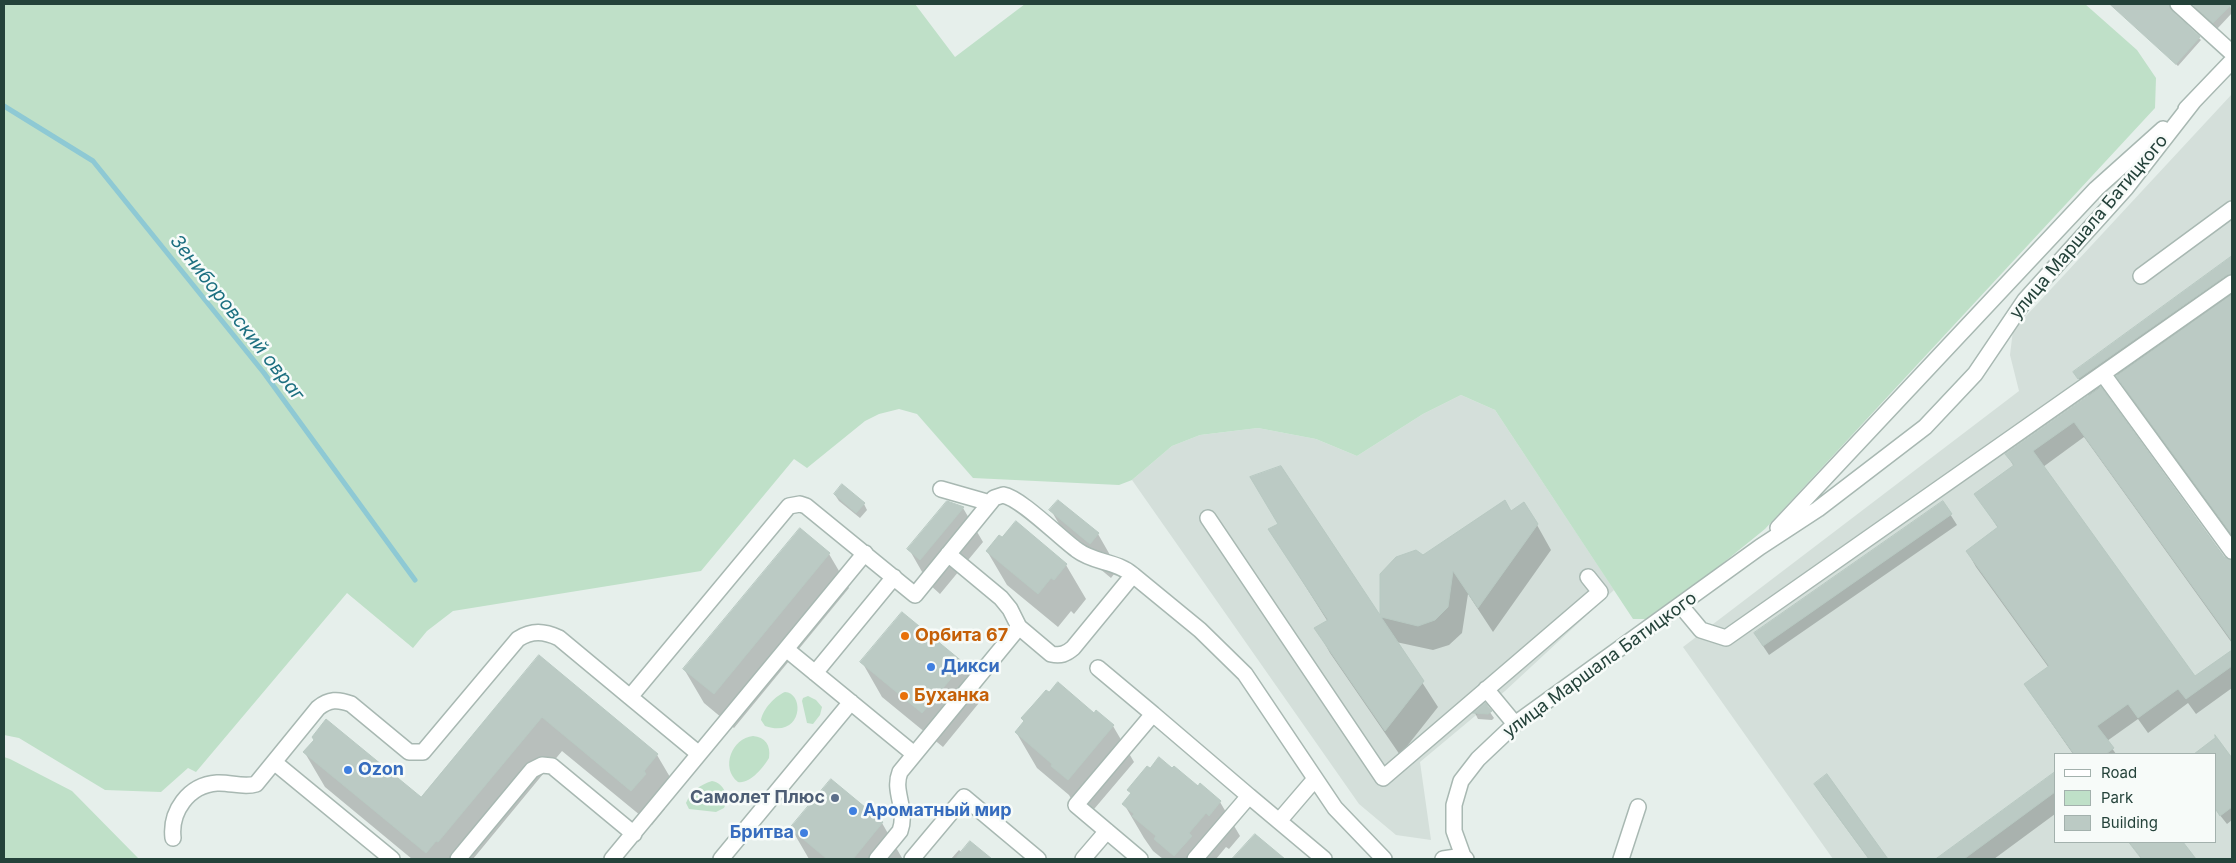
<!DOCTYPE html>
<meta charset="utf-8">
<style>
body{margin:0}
#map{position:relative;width:2236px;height:863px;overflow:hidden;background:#e6efeb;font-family:Inter,sans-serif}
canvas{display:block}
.frame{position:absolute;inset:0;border:5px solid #24423a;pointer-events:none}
.legend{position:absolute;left:2054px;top:753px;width:162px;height:90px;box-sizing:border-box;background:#f7fbf9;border:1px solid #a3b1ad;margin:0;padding:6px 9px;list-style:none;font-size:15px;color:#24423a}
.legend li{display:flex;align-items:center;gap:10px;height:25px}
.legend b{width:25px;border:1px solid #a3b1ad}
</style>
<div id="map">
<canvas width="2236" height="863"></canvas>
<div class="frame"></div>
<ul class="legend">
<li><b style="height:6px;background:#fff"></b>Road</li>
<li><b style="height:14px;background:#bfe0c8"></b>Park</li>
<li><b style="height:14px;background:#bbcac4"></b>Building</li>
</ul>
</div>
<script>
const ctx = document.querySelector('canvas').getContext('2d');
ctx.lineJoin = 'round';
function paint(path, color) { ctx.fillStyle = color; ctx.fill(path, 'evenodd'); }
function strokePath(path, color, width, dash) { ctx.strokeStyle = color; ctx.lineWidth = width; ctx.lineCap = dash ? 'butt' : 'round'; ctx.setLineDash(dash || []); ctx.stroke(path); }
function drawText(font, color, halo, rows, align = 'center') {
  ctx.font = font + ' Inter,sans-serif'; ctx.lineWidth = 5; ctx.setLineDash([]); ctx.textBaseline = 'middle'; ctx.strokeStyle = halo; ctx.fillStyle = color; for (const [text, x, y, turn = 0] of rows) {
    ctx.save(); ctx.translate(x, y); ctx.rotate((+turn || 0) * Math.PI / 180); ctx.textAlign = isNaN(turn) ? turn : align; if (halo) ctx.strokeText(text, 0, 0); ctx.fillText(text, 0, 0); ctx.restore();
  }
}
paint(new Path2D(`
 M2232 94V859H1833L1683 647 2019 391 2010 355 2013 330ZM2055 754H2215V842H2055Z
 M1461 395 1495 410 1614 590 1505 691 1420 762 1431 840 1396 835 1359 804 1132 480 1172 446 1200 435 1258 428 1316 439 1357 456 1423 414Z`), '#d4dfda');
paint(new Path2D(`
 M4 4H915L955 57 1025 4H2085L2137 50 2156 78 2155 108 1765 529 1654 619H1633L1495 410 1461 395 1423 414 1357 456 1316 439 1258 428 1200 435 1172 446 1132 480 1119 485 973 478 917 414 899 409 879 414 865 421 807 468 794 459 701 571 453 611 427 631 413 648 347 593 196 772 188 768 161 792 105 790 19 738 4 735Z
 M785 692C805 693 803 739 765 726L761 720C763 709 775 696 785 692Z
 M808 696 816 700 822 707 820 715 813 724 807 723 802 701 803 698Z
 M753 736C765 737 771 745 769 758 763 768 750 784 738 782 720 768 732 738 753 736Z
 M4 757 10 759 72 791 139 859H4Z
 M712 781C724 783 730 797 724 808L716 812 689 809 686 803C691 791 700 785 712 781Z`), '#bfe0c8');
paint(new Path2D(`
 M2110 4H2166L2171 12 2201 40 2178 66Z
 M2196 4H2230L2232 13 2217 29 2198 11 2195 5Z
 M2232 258V537L2127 392 2117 374 2099 387 2224 558 2232 562V643L2084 437 2043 467 2195 678 2232 651V688L2196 714 2188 703 2148 733 2138 719 2107 741 2116 754H2073L2025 685 2049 668 1976 567 1967 551 1998 528 1976 494 2014 467 2007 454 2089 396 2075 372Z
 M835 495 864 504 867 510 860 518 839 501Z
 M1058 502 1098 534 1118 569 1111 578 1071 545 1051 510Z
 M1943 503 1957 525 1769 655 1761 643Z
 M963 508 983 542 940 594 929 584 909 549Z
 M1511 513 1537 525 1551 550 1493 632 1468 594 1462 633 1449 645 1433 650 1396 642 1438 707 1400 755 1330 653 1316 628 1328 622 1270 530 1382 619 1381 575Z
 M987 551 1066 565 1086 599 1074 614 1071 611 1058 627 1007 585Z
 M829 554 849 588 734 728 704 703 684 669Z
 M539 657 657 755 677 789 663 806 665 809 652 825 562 751 473 859H412L325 787 305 753 421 799Z
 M862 662 963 664 983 698 943 747 882 697Z
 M1485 705 1494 718 1492 720 1478 719 1475 713Z
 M1097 712 1113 726 1134 762 1089 815 1073 802 1069 795 1037 768 1016 732 1094 714Z
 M2216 739 2232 760V820L2227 824 2215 809V754H2196Z
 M1172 770 1220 802 1240 836 1229 849 1226 847 1216 859H1163L1153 851 1144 838 1124 804 1132 795 1129 790Z
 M2055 774V814L1994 859H1938Z
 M1827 776 1887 859H1869L1821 794Z
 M831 781 882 823 902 858 901 859H809L791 828Z
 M2129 842H2181L2194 859H2142Z
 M970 843 990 859H951L959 850 962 853Z`), '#0003');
strokePath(new Path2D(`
 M4 106 93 161 264 373 415 580`), '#8ec9d4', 5);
const building = new Path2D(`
 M2110 4H2169L2172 11 2200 37 2176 64Z
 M2192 4H2232L2213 23Z
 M2232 256V274L2227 275 2078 379 2073 372Z
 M2232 294V535L2116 376Z
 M2101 387 2224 557 2232 560V641L2074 422 2033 451 2195 676 2232 650V666L2186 699 2178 689 2138 718 2128 704 2097 726 2114 748 2106 754H2074L2024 684 2049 666 1966 551 1998 527 1974 494 2014 465 2005 454Z
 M1281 466 1380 615V574L1396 557 1416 550 1423 555 1505 500 1511 511 1524 502 1538 524 1478 608 1453 571 1448 607 1435 620 1418 626 1381 617 1424 681 1385 731 1314 628 1328 620 1268 529 1278 524 1250 477Z
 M842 484 865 503 856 513 834 494Z
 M1058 500 1099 533 1090 544 1049 510Z
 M947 501 964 507 920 560 907 549Z
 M1943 501 1952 514 1763 646 1754 633Z
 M1016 521 1067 564 1054 580 1051 578 1038 594 986 551 999 535 1002 537Z
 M800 528 830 553 714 694 683 669Z
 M902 612 964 663 922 713 860 662Z
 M539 655 658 754 644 771 646 774 631 791 542 717 438 842 436 841 426 853 303 752 314 740 312 737 326 719 421 797Z
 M1058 682 1094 713 1096 710 1114 725 1068 780 1051 766 1052 764 1015 732 1024 721 1021 718 1032 706 1046 690 1049 692Z
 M1485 703 1492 711 1488 714 1473 713Z
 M2215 735 2232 758V807L2220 816 2215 808V754H2194L2215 738Z
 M1159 757 1172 768 1174 766 1198 786 1200 783 1221 801 1209 816 1206 813 1189 833 1192 836 1174 856 1154 839 1156 836 1132 816 1134 814 1122 804 1131 793 1127 790 1147 766 1150 768Z
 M2055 772V792L1964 859H1936Z
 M1827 774 1888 859H1869L1814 784Z
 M831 779 883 822 853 859H827L790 828Z
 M1255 834 1285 859H1232Z
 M970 841 992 859H955Z
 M2129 842H2183L2196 859H2142Z`);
paint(building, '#bbcac4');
strokePath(building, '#b8c9c2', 1);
const minor = new Path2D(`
 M2178 4 2232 53
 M2186 109 2232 61
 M2141 276 2232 209
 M2103 374 2232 551
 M941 489 990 503
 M1208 518 1383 778 1600 592 1588 577
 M1778 528 2096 189 2163 129
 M948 554 1001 598 1010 609 1019 627
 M1681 606 1701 630 1726 638 2232 283
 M786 649 865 553
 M1098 668 1153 714
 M815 673 894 577
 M1486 689 1515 724
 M699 754 786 649 914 754
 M274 762 392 859
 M1279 821 1315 779
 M173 838C170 812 188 785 217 783 230 782 243 788 256 784L318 708C329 699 338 699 351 704L409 752H423L518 639C532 630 544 631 559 638L630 697
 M458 859 532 770 542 765 552 766 634 834
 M612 859 699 754 630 697 789 506 800 504 806 506 915 595 994 498 1003 495C1021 498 1060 538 1077 550 1094 563 1117 561 1133 575
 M721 859 851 702
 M877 859 900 831C908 808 892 792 900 772L1019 627 1051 654C1061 656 1066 654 1073 648L1133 575 1200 630 1245 674 1335 808 1384 859
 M912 859 964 797 1038 859
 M1083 859 1107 831
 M1140 859 1076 805 1153 714 1249 796
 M1195 859 1249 796 1324 859
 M1443 859 1463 856
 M1466 859 1463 856 1454 831V805L1461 781 1478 759 1515 724 1760 547 1818 509 1925 427 1975 374 2025 300 2126 188 2193 102
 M1621 859 1638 807`);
strokePath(minor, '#a8b8b2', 18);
strokePath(minor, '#fff', 15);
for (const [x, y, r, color] of [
 [905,636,5,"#e8710a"],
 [931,667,5,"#3f7fe0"],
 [904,696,5,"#e8710a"],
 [348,770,5,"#3f7fe0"],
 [835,798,5,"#5c6f8a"],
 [853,811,5,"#3f7fe0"],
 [804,833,5,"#3f7fe0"]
]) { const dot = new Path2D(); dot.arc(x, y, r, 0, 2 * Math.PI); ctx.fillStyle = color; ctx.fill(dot); strokePath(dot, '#f7fbf9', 2); }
drawText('18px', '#24423a', '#f7fbf9', [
 ["улица Маршала Батицкого",2089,227,-50],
 ["улица Маршала Батицкого",1600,665,-36]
]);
drawText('bold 18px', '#c56008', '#f7fbf9', [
 ["Орбита 67",915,636],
 ["Буханка",914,696]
], 'left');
drawText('bold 18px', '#366cbe', '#f7fbf9', [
 ["Дикси",941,667],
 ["Ozon",358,770],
 ["Ароматный мир",863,811],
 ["Бритва",794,833,"right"]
], 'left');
drawText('bold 18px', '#4e5e75', '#f7fbf9', [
 ["Самолет Плюс",825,798]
], 'right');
drawText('italic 19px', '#1c6f80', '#f7fbf9', [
 ["Зениборовский овраг",237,318,52]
]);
</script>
